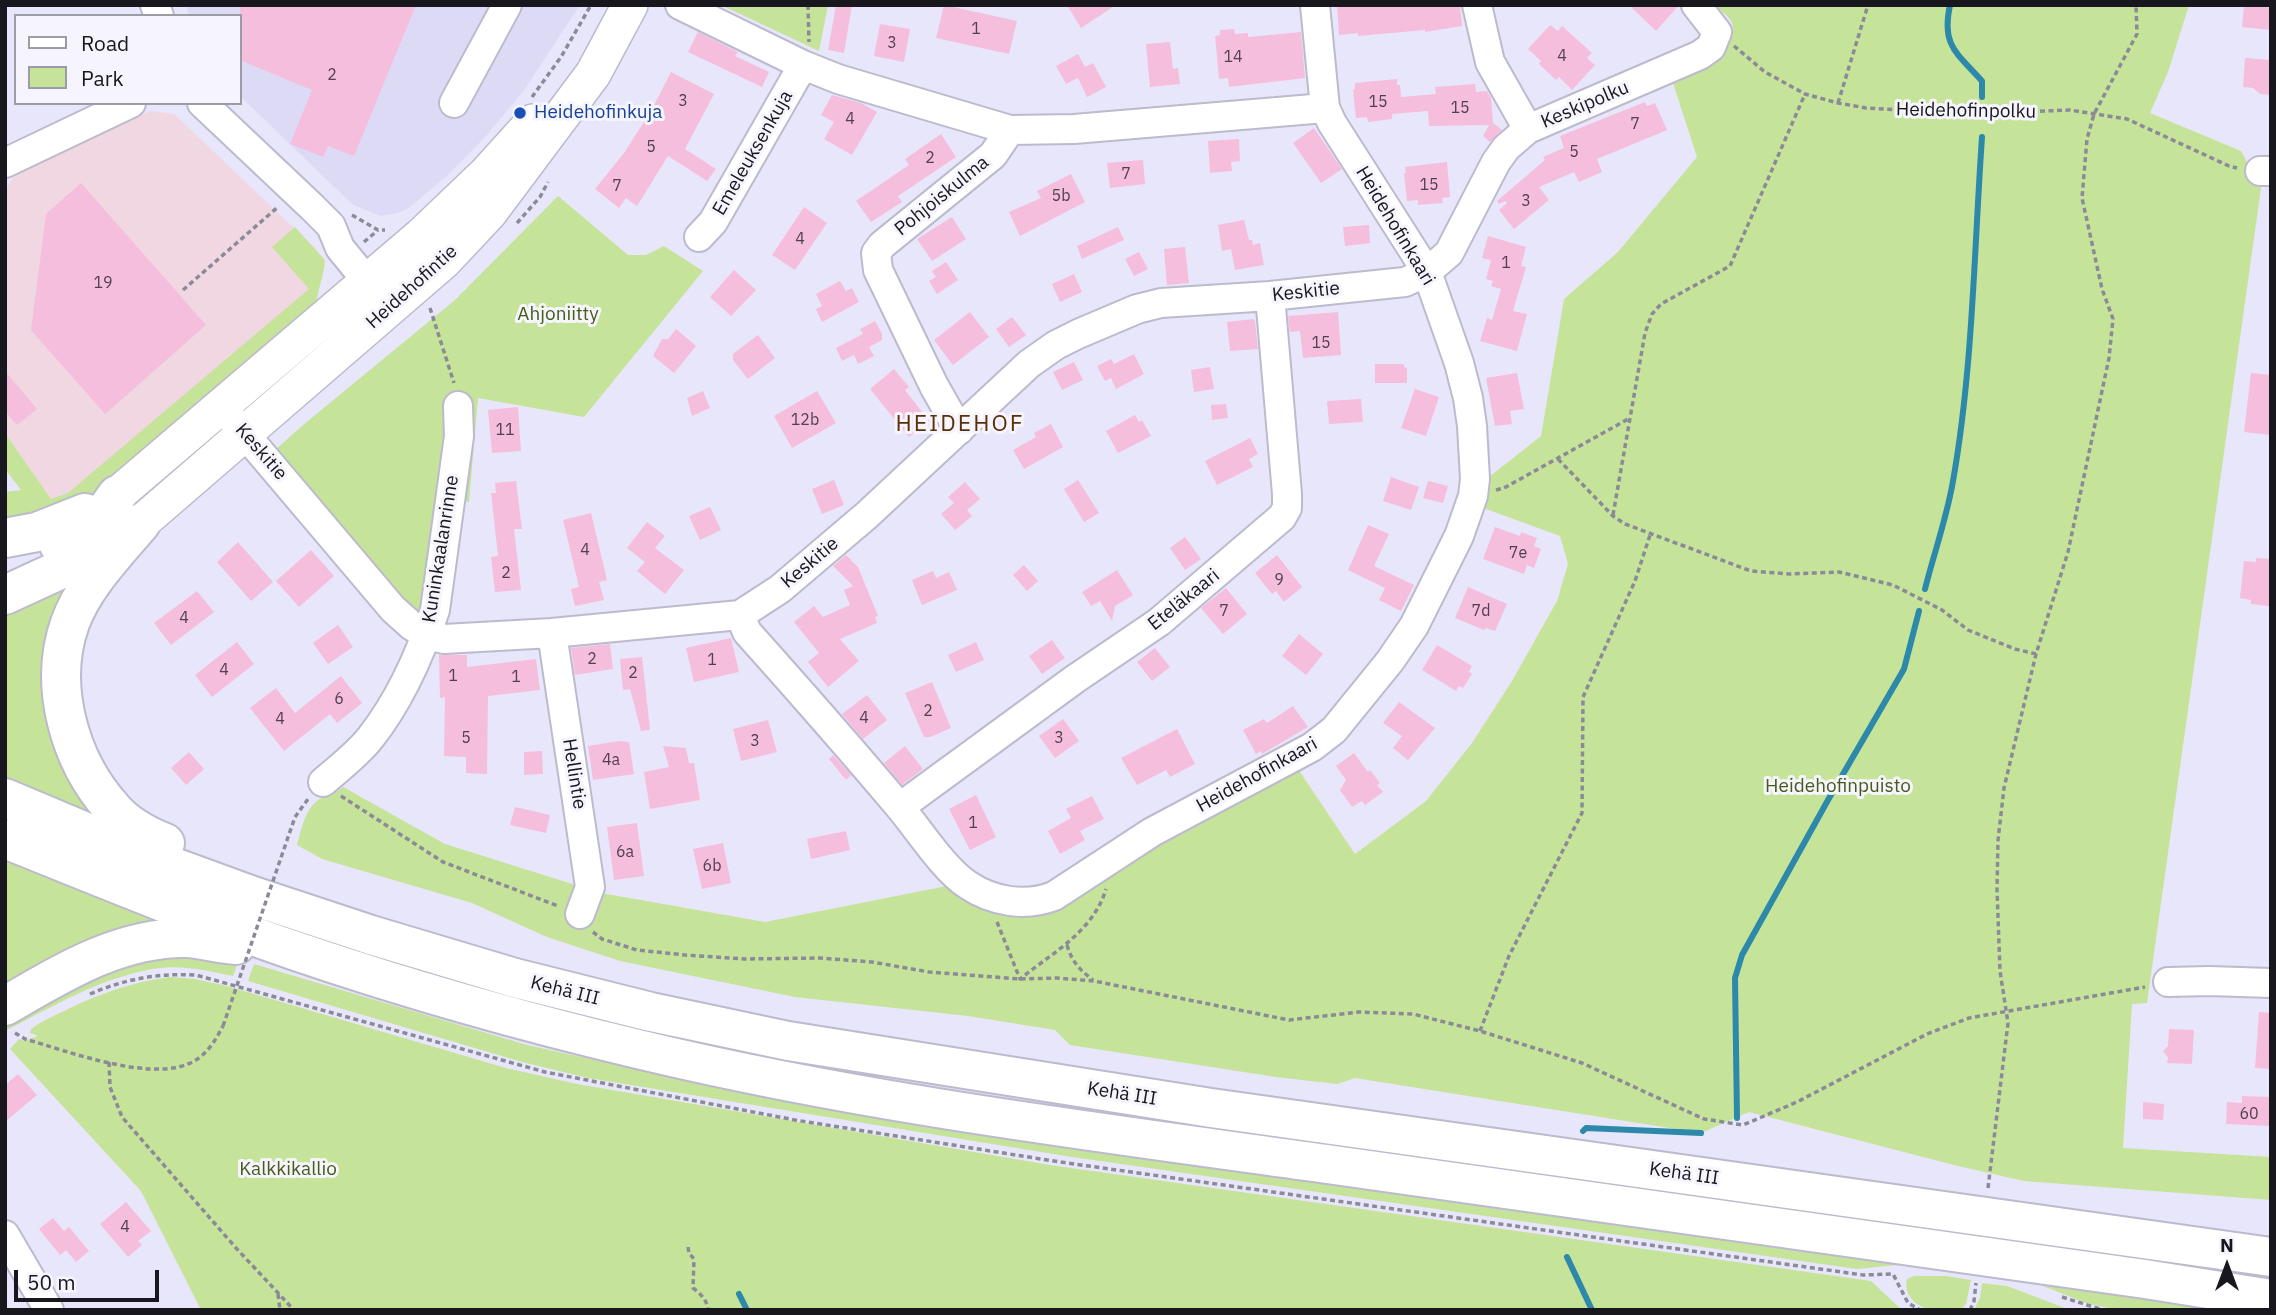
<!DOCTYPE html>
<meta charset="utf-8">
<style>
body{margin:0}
#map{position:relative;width:2276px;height:1315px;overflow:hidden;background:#e8e6fa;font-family:"IBM Plex Sans",sans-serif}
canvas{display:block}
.frame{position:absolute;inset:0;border:7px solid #18171e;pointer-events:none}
.legend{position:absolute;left:14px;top:14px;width:228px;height:91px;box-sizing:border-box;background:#f6f5fd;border:2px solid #9d9ca4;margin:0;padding:9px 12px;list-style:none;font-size:21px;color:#18171e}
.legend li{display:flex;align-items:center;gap:14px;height:35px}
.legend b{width:35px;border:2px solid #9d9ca4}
.north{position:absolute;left:2192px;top:1231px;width:70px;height:70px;-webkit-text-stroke:5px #f6f5fd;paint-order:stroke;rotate:0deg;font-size:19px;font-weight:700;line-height:28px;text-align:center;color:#18171e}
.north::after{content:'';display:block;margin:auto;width:24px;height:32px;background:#18171e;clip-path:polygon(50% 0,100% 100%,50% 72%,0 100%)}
.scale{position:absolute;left:14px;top:1270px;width:145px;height:32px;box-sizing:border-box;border:4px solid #18171e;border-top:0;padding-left:9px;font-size:21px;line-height:24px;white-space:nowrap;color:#18171e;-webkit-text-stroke:5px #f6f5fd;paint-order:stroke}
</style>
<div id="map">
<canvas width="2276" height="1315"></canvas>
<div class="frame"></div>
<ul class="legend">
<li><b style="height:9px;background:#fff"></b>Road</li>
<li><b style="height:19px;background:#c6e39a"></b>Park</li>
</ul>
<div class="north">N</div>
<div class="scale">50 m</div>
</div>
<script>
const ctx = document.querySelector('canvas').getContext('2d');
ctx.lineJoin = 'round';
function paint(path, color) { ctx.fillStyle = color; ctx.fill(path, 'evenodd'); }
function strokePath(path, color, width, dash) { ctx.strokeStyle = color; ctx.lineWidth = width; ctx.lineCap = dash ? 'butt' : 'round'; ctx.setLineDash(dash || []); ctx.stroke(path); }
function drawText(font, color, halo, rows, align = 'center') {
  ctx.font = font + ' "IBM Plex Sans",sans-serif'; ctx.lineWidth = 6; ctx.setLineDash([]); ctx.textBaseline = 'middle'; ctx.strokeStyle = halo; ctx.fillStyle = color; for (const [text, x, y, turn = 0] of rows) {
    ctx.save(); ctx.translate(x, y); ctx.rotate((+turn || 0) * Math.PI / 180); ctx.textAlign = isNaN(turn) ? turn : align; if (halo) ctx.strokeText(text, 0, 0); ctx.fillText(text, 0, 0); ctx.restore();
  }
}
paint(new Path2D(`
 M150 111 174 114 315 248 321 261 315 289 74 491 51 499 5 433V190L13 178 24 170Z`), '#f0d7e1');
paint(new Path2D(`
 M186 5H580L525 89 487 135 450 173 409 208 398 213 381 216 353 205 240 96V16H189Z`), '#dddaf6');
paint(new Path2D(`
 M721 5H828L819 51Z
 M1715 5H2189L2168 72 2150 113 2241 151 2261 188 2147 1003 2132 1004 2123 1148 2271 1157V1200L2024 1181 1958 1166 1749 1112 1701 1133 1355 1078 1337 1084 1276 1077 1070 1045 1055 1030 968 1016 795 997 620 961 547 937 472 903 322 859 297 845C302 827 306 803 326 796L329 797 343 787 445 844 601 893 765 922 957 884 1005 908 1296 766 1355 854 1426 801 1472 743 1512 681 1557 601 1568 564 1560 536 1475 505 1484 481 1541 436 1564 299 1618 252 1697 157 1671 77C1690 68 1745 49 1731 21 1728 16 1720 10 1715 5Z
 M558 196 628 255H646L664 246 703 271 584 417 478 398 469 502 442 499 422 612 418 614 411 613 274 451 303 425 455 300Z
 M295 227 325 260C324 277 317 290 316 307L118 476 69 510 5 526V492L21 490 5 469V433L51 499 68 493 309 289 272 247Z
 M55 585 68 590 77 788 88 811 87 816 5 781V607Z
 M5 857 181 925 5 994Z
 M172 952 239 960 233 976C210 971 183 965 159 968 103 976 54 1006 5 1031V1017L96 969Z
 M254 964 527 1045 618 1065 1907 1264 1857 1269 1072 1157 588 1078 522 1062 248 981Z
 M171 977 195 979 227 986 506 1068 577 1084 1050 1165 1871 1281 1902 1310H201L141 1191 10 1049 19 1039 24 1041 38 1036 30 1033 31 1029 38 1024C83 1001 121 983 171 977Z
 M1914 1276H1946L1971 1280 1966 1304 1961 1310C1951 1310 1936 1312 1927 1309 1914 1305 1903 1292 1907 1279Z
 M2039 1282 2243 1310H2117L2086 1303 2043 1286Z
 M1982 1283 2007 1286 2070 1310H1974L1980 1298Z`), '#c6e39a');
strokePath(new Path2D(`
 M1950 5C1941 46 1957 53 1982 81V97
 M1925 589C1934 553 1947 517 1953 481 1973 368 1974 251 1982 137
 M1737 1118 1735 978 1742 955 1828 800 1904 669 1919 611
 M1583 1131 1586 1128 1701 1133
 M1567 1257 1592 1310
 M739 1294 747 1310`), '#2c89aa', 6);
paint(new Path2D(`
 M240 5H416L354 156 328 146 323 157 290 144 312 90 240 60Z
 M836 5H852L844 53 828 50Z
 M944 5 1017 21 1009 54 936 38Z
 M1067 5H1116L1081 28Z
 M1337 5H1460L1462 26 1425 32V30L1358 36V33L1339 35Z
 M1629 5H1679L1656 31Z
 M2244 5H2271V30L2242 27Z
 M880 24 910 29 904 62 874 56Z
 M1550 25 1558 31 1562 26 1592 53 1587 58 1595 65 1572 90 1559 77 1556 80 1539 64 1541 61 1528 49Z
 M1234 29 1235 34 1248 33V37L1301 32 1305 78 1229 87 1228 78 1219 79 1215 36 1220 35V30Z
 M698 32 738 52 735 56 769 72 762 87 688 52Z
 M1170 42 1173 69 1178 68 1180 84 1150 87 1146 44Z
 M1078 54 1085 67 1093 63 1106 87 1087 97 1078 78 1066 84 1056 66Z
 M2245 58 2271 60V95L2260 94 2253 88 2243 87Z
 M671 72 714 94 685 149 716 169 707 181 668 156 637 206 626 198 619 208 595 189 624 153 651 111Z
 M1397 79V85H1400L1401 97 1436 94 1435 87 1475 84 1476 92 1487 91 1491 98 1493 123 1502 130 1490 142 1483 136 1489 125 1429 126 1428 111 1392 114V119L1368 122 1367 117 1356 118 1353 90 1355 89V83Z
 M832 95 861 103 877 112 852 155 824 139 834 122 821 115Z
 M1645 102 1647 106 1655 103 1667 130 1597 159 1602 172 1579 182 1574 172 1539 187 1549 200 1514 229 1499 210 1507 203 1505 201 1499 204 1497 201 1545 160 1543 157 1564 148 1560 136Z
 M1314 128 1342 169 1321 183 1293 143Z
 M941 134 956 157 898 196 902 202 871 222 856 201 909 165 905 159Z
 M1239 139 1240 161 1231 162 1232 171 1210 173 1208 141Z
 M1143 160 1145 184 1110 188 1107 163Z
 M1447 162 1450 197 1442 198 1443 203 1418 205V200L1407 201 1404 173H1406L1405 167Z
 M1071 174 1085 202 1020 236 1009 212 1041 198 1037 191Z
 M81 183 206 325 105 414 31 330 46 214Z
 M804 207 827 223 795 270 772 255Z
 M952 217 966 239 932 261 917 239Z
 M1244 220 1249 240H1252L1253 245 1260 243 1264 265 1235 270 1231 249 1222 251 1218 225Z
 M1369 225 1370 243 1345 246 1343 227Z
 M1118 227 1124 240 1082 259 1077 246Z
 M1488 236 1526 247 1521 266 1526 267 1513 311 1527 314 1517 351 1480 341 1487 318 1492 320 1501 289 1491 286 1493 281 1486 279 1491 260 1482 258Z
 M1185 247 1189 283 1167 285 1164 249Z
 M1139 252 1148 269 1134 276 1125 259Z
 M946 262 958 280 937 294 929 281 936 277 932 271Z
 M734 270 756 290 731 316 710 297Z
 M1074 274 1082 292 1060 302 1052 284Z
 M840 281 846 291 852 288 859 302 822 322 816 309 822 306 816 294Z
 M970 312 989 337 953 365 934 340Z
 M1338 312 1341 355 1303 358 1300 331 1290 332 1288 316Z
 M1012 317 1026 335 1009 347 996 329Z
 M1253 319 1255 321 1258 349 1230 351 1227 322Z
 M875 321 882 334V340L869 347 874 356 858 364 854 355 842 361 836 348 863 334 860 329Z
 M676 329 696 346 674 373 653 356 662 339H668Z
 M758 335 775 358 748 379 733 360V354Z
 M1134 354 1144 374 1116 389 1111 378 1105 381 1097 366 1111 359 1114 364Z
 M1074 362 1083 380 1062 390 1053 372Z
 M1375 364H1404V367L1407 368V383H1375Z
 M1210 367 1214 389 1194 392 1191 370Z
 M894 369 909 387 905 390 929 421 909 437 870 389Z
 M5 371 37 409 17 425 5 411Z
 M1517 373 1524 409 1510 411 1512 424 1495 426 1486 378Z
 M2251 373 2271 375V435L2244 432Z
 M1415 389 1439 397 1426 436 1401 428Z
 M703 391 710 408 692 416 687 398Z
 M817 391 836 423 792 448 774 416Z
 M1361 399 1363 422 1329 424 1327 401Z
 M1226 404 1228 418 1212 420 1211 405Z
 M518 407 521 451 492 453 488 410Z
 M1135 415 1139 422 1142 420 1151 436 1118 453 1106 431Z
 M1051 424 1063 447 1024 469 1013 450 1036 437 1034 433Z
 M1250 438 1258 454 1249 459 1253 467 1217 485 1205 461Z
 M1391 477 1419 487 1411 510 1383 501Z
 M834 480 844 505 822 514 812 489Z
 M1078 480 1099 513 1084 522 1064 489Z
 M516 481 522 529H514L521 590 495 592 491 557 498 556 491 493H496L495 483Z
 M1428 481 1448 486 1443 503 1423 498Z
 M965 482 980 499 967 510 972 516 955 530 941 514 954 503 948 497Z
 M710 507 721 530 700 540 689 516Z
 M591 513 607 580 599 582 604 600 575 606 571 589 579 587 563 520Z
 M647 522 665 536 655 548 684 570 665 594 637 571 645 562 627 548Z
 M1368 525 1389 534 1374 566 1414 585 1401 611 1379 600 1385 588 1348 570Z
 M1495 527 1520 536 1521 532 1537 538 1534 546 1541 549 1534 568 1527 565 1524 574 1483 559Z
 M1185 537 1201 559 1185 570 1170 548Z
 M238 542 273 582 251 601 217 562Z
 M311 550 334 576 299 607 276 581Z
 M846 555 858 567 878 616 875 617 877 623 840 639 859 661 828 687 808 662 819 653 794 622 814 606 823 617 850 605 844 590 853 586 833 566Z
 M1277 555 1302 587 1284 602 1276 591 1272 594 1255 573Z
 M2256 558 2271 559 2269 606 2251 604V600L2240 598 2244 561 2256 562Z
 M1024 565 1038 581 1027 591 1013 575Z
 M1117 570 1133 595 1115 606 1112 621 1100 601 1091 606 1082 592Z
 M933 571 936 578 949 572 957 590 922 605 912 580Z
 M1468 587 1507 604 1495 631 1486 628 1484 630 1455 618Z
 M1226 588 1247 614 1223 634 1201 608Z
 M197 591 214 612 171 645 154 623Z
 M338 625 353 647 328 664 313 643Z
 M1299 634 1323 654 1306 675 1282 656Z
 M731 638 739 672 694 682 686 648Z
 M1052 640 1065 658 1042 674 1029 656Z
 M237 642 254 664 212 697 195 675Z
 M976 642 984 660 956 672 948 655Z
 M610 644 613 669 575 675 571 648Z
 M1437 645 1472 666 1469 671 1472 674 1463 688 1459 686 1456 691 1422 670Z
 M1155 648 1170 667 1152 681 1137 662Z
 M439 655H467V667L536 659 540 690 488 696 487 774 466 773V757L444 756 445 697 440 698Z
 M642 657 650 730 641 731 630 689 623 690 620 659Z
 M341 676 362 703 337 723 330 714 284 751 250 708 276 688 295 713Z
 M932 682 951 728 930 737H924L905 693Z
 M867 695 887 720 863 739 842 714Z
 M1399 702 1435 728 1408 760 1393 748 1402 736 1383 723Z
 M1293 706 1308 727 1262 754 1261 751 1256 754 1243 730 1264 719 1267 723Z
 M1063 719 1079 741 1055 758 1039 736Z
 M768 720 777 752 741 761 733 729Z
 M1177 729 1195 764 1170 777 1166 770 1137 785 1121 758Z
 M619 741 629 742 634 774 593 780 588 746Z
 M663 746 686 748 689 763H694L700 800 650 809 644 772 669 767Z
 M905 746 923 769 902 785 884 763Z
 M542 751 543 774 524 775V752Z
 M189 752 204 769 186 785 171 768Z
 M1354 753 1368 772 1370 770 1380 783 1377 785 1383 792 1365 805 1362 801 1352 807 1340 790 1346 780 1336 766Z
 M833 755 851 775 846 780 829 759Z
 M976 795 996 837 970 850 949 809Z
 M1092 796 1104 819 1080 831 1085 840 1060 854 1048 831 1071 818 1066 809Z
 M515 807 550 815 546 833 510 825Z
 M637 823 644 876 614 880 607 827Z
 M846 831 850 850 811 859 807 839Z
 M723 843 731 883 702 889 693 849Z
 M2259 1012 2271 1013V1069L2255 1068Z
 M2169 1029 2194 1030 2192 1064 2167 1063 2168 1057 2163 1051 2168 1046Z
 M18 1074 37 1095 5 1122V1085Z
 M2242 1096 2271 1097V1126L2226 1124 2227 1102 2242 1103Z
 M2143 1102 2164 1104 2163 1120 2143 1119Z
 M126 1202 151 1231 138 1241 142 1245 128 1257 100 1224Z
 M53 1218 64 1231 69 1227 89 1251 76 1262 66 1250 60 1255 39 1229Z`), '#f6bedd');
const minor = new Path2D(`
 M155 5 159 16
 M680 5 803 65 838 79 1010 130
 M1477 5 1490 62 1528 129
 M202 103 312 207 331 226 340 248 367 281 383 291
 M454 103 507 5
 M5 163 131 103
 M2260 171H2271
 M699 237 713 222 803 65
 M232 419 393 609 412 626 427 635 444 639 552 633 740 615 780 589 867 515 1029 364 1056 345 1078 334 1137 309 1161 303 1270 296 1405 282 1427 272 1449 253 1496 162 1506 148 1528 129 1700 55 1711 47 1717 32 1696 5
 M959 430 934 386 878 270 876 253 882 245 993 155 1010 130 1074 129 1325 108
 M740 615 747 632C798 689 849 747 898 805 917 827 944 870 968 885 993 902 1026 907 1054 896L1152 832 1312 747 1334 730 1390 661 1414 626 1459 536 1473 496 1475 479 1472 426 1468 398 1459 363 1427 272 1332 123 1325 108 1315 5
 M552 633 590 887 580 914
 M323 782C339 768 358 754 371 737 400 700 420 655 435 610L459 436 458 406
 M900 807 1075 679 1159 622 1282 517 1287 508V494L1270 296
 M2168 982 2209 981 2271 983
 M5 1235 49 1310`);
const major = new Path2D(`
 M117 495 422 235 486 174 533 122
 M141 523 444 261 489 213 593 74 630 5`);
const highway = new Path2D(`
 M141 523C115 554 84 585 70 623 48 685 69 760 112 808 126 825 145 835 165 843
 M5 538 37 532 85 513
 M59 545 102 516 117 495
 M5 595 79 561 119 537
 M5 798 138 854 253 896 371 935 515 978 651 1012 788 1041 1211 1108 2271 1257
 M5 839C100 877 196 917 293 950 407 989 524 1022 642 1050 867 1104 1098 1132 1327 1164 1599 1201 1872 1240 2145 1279L2271 1299
 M5 1006C62 973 119 937 187 938 203 939 220 944 236 945`);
strokePath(minor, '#bcbacd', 32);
strokePath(major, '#bcbacd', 38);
strokePath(highway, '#bcbacd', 42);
strokePath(new Path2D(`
 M808 5 809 42
 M1734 46 1765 72 1805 94 1838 103 1866 108 1968 114 2070 110 2127 119 2229 166 2237 168
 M532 97 561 57 591 5
 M1838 103 1868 5
 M352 215 378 230H385
 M517 223 540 197 548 182
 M364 242 378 230
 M183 290 279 206
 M430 308 454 383
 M1558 459 1613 516 1625 524 1751 571 1790 574 1839 572 1893 585 1942 610 1968 630 2015 649 2036 654
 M1496 490 1504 488 1630 418
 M1613 515 1645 333 1652 314 1661 304 1730 266 1805 94
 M341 796 443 862 558 906
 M295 817 308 799
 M997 922 1020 979C1052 953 1093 932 1106 889
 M593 932 602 939 637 950 685 955 745 959 820 958 872 962 929 972 1020 979 1057 978 1094 981 1289 1020 1359 1012 1413 1014 1480 1031 1582 1063 1704 1119 1743 1125 1797 1102 1927 1034 1969 1018 2145 987
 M1067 945C1072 962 1079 969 1093 980
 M90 994C125 979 158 973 196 975L545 1072 795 1120 1060 1162 1863 1275 1893 1274 1908 1303 1920 1310
 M1480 1031 1509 956 1582 813 1583 697 1635 581 1651 532
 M15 1033 25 1039C67 1051 146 1081 188 1064 206 1057 215 1041 223 1026
 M109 1062 110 1087 122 1117 236 1248 294 1310
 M1988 1188 2008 1023 2000 971 1997 889 1998 840 2004 788 2036 654 2068 552 2109 358 2113 319 2102 289 2082 198 2087 139 2094 114 2137 34 2136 5
 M688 1247 689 1253 694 1259 693 1288C701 1294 707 1300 708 1310
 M278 1294 280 1310
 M2062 1297 2103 1310
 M1970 1310 1974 1301 1976 1283`), '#8b8a98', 3.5, [5, 3.5]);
strokePath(minor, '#fff', 28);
strokePath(major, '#fff', 35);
strokePath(highway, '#fff', 38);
strokePath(new Path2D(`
 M223 1026 295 817`), '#8b8a98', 3.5, [5, 3.5]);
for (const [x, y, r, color] of [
 [520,113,7,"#1a4fb4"]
]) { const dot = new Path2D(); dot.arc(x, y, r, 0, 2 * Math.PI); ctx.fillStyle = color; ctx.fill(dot); strokePath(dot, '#f6f5fd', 2.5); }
drawText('16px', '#50414e', null, [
 ["1",976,29],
 ["3",892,43],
 ["4",1562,56],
 ["14",1233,57],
 ["2",332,75],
 ["3",683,101],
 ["15",1378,102],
 ["15",1460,108],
 ["4",850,119],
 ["7",1635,124],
 ["5",651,147],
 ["5",1574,152],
 ["2",930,158],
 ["7",1126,174],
 ["15",1429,185],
 ["7",617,186],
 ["5b",1061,196],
 ["3",1526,201],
 ["4",800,239],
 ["1",1506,263],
 ["19",103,283],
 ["15",1321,343],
 ["12b",805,420],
 ["11",505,430],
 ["4",585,550],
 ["7e",1518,553],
 ["2",506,573],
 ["9",1279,580],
 ["7",1224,611],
 ["7d",1481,611],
 ["4",184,618],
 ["2",592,659],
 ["1",712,660],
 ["4",224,670],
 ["2",633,673],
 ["1",453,676],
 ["1",516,677],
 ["6",339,699],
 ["2",928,711],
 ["4",864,718],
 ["4",280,719],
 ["5",466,738],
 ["3",1059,738],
 ["3",755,741],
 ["4a",611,760],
 ["1",973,823],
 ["6a",625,852],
 ["6b",712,866],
 ["60",2249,1114],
 ["4",125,1227]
]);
drawText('19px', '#18171e', '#f6f5fd', [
 ["Keskipolku",1585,105,-23],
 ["Heidehofinpolku",1966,111,1],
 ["Emeleuksenkuja",753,153,-60],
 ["Pohjoiskulma",942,196,-39],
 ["Heidehofinkaari",1395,226,59],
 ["Heidehofintie",412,287,-42],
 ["Keskitie",1306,292,-6],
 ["Keskitie",261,452,49],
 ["Kuninkaalanrinne",441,549,-81],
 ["Keskitie",810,563,-40],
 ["Eteläkaari",1184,600,-39],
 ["Hellintie",574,774,81],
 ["Heidehofinkaari",1257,775,-29],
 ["Kehä III",565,991,14],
 ["Kehä III",1122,1094,9],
 ["Kehä III",1684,1174,8]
]);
drawText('19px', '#164399', '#f6f5fd', [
 ["Heidehofinkuja",534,113]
], 'left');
drawText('19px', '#465c1b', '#f6f5fd', [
 ["Ahjoniitty",558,315],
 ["Heidehofinpuisto",1838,787],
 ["Kalkkikallio",288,1170]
]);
ctx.letterSpacing = '2px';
drawText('23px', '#5b3008', '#f6f5fd', [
 ["HEIDEHOF",960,424]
]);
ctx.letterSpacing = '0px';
</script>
